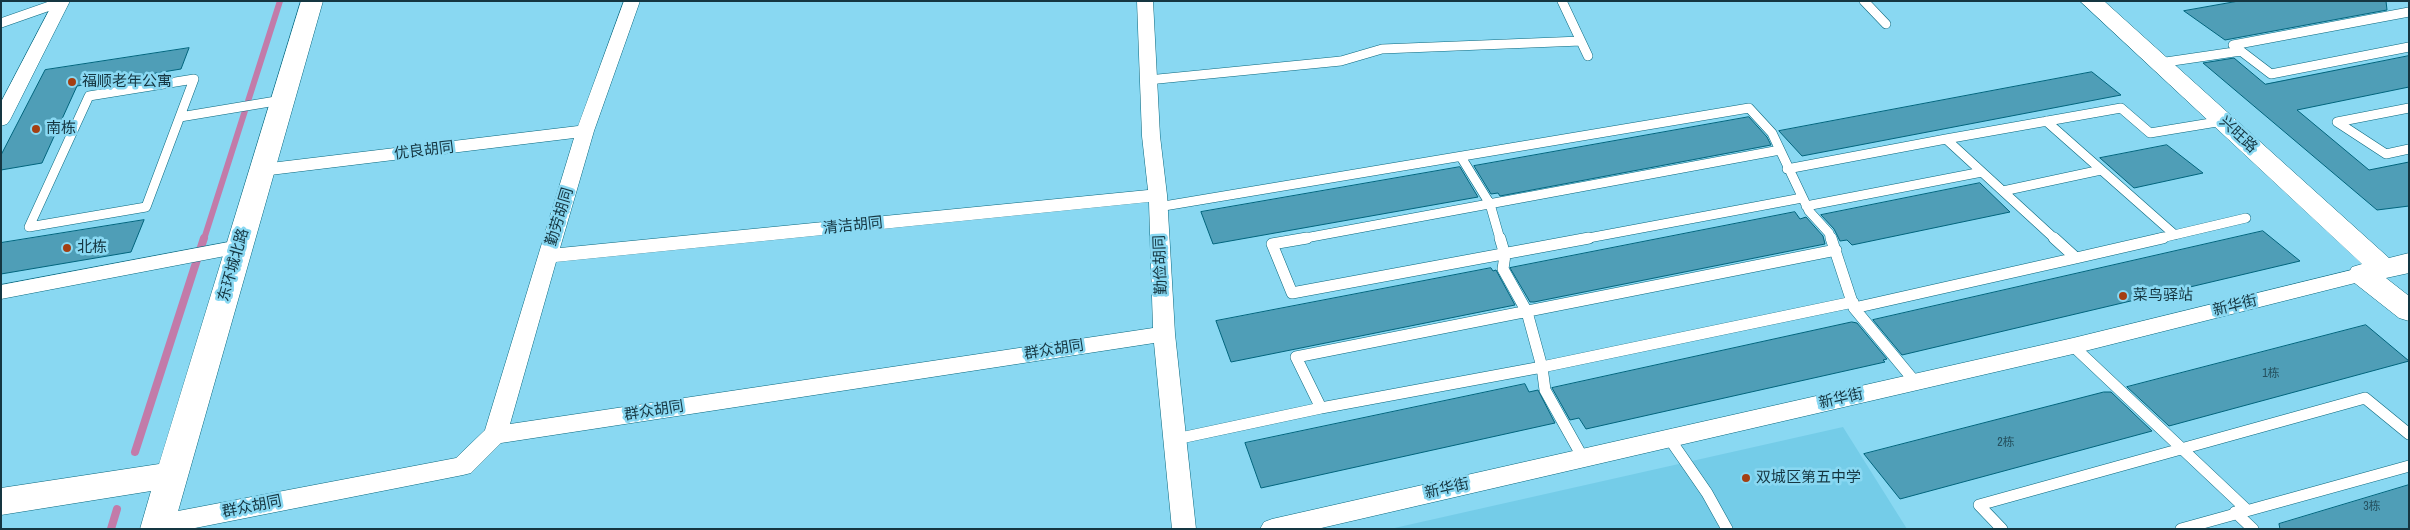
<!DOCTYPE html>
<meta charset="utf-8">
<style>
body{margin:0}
#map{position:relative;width:2410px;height:530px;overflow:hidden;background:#89d8f2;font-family:"Archivo Narrow",sans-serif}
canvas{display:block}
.frame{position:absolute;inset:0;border:2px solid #153641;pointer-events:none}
</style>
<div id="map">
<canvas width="2410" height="530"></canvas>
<div class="frame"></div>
</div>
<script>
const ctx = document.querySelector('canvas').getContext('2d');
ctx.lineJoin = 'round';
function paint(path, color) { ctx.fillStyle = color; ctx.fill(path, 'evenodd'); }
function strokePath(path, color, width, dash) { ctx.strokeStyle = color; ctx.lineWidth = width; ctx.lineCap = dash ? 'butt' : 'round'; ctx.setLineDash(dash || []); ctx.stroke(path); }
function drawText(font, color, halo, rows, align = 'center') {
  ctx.font = font + ' "Archivo Narrow","Noto Sans SC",sans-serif'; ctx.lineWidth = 5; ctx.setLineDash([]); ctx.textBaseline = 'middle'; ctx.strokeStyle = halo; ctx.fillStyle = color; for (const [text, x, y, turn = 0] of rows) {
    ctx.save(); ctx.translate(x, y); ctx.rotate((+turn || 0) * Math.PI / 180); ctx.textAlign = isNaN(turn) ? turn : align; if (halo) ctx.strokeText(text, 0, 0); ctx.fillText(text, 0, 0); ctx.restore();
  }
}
paint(new Path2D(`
 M1843 427 1907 529H1390Z`), '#74cce8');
strokePath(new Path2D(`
 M204 239 280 1`), '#c27ba9', 6);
strokePath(new Path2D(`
 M135 452 204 238
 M111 529 117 509`), '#c27ba9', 8);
const building = new Path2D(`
 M2239 1H2386L2387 10 2225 40 2184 11Z
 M189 48 181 69 77 86 42 163 1 170V155L45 70Z
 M2409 56V87L2297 110 2369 170 2409 162V206L2377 210 2203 63 2234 58 2265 84Z
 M2092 72 2121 95 1802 156 1779 131Z
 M1749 117 1767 137 1771 145 1500 196 1498 193 1491 194 1474 166Z
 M2167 145 2203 173 2134 188 2100 158Z
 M1460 167 1478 197 1213 244 1201 212Z
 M1980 183 2010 212 1852 245 1847 240 1840 241 1834 229 1821 215Z
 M1795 212 1800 219 1806 217 1823 236 1825 244 1534 302H1530L1510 268Z
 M144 220 131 252 1 274V243Z
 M2263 231 2300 261 1902 355 1873 320Z
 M1491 268 1493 271 1496 270 1515 305 1231 362 1216 321Z
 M1852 322 1857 323 1887 359 1883 360 1885 362 1586 429 1579 418 1570 420 1552 388Z
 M2366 325 2409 361 2169 426 2127 387Z
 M1525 384 1529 392 1538 390 1555 423 1261 488 1245 443Z
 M2104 392H2111L2152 431 1900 499 1864 454Z
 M2409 485V529H2280L2279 524Z`);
paint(building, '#4f9eb7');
strokePath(building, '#01647c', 1);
const laneFar1 = new Path2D(`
 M1562 1 1588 56
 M1864 1 1886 24
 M2409 12 2233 45 2271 74 2409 47
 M1 23 61 2
 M2159 63 2241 51
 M194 79 146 207 29 227 89 96Z
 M1148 80 1341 61 1382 49 1581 41
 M2409 108 2337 122 2386 154 2409 149
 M180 117 282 100
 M2046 121 2175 235
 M1946 139 2121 108 2150 133 2223 121
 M1461 157 1490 204 1500 239
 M1787 169 1946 139 2055 239
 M2003 191 2101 170
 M1806 206 1982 172
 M1158 207 1749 108 1772 133 1809 211 1829 233 1831 239
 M1300 239 1780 150
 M1583 239 1802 198
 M2157 239 2246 218`);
const lane = new Path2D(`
 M1307 238 1272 244 1292 293 1589 238
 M1500 238 1505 255 1503 269 1527 312 1542 367 1545 390 1583 458
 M1831 238 1854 308 1916 383
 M2076 258 2163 238
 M1854 308 2076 258 2054 238
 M2073 346 2246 509
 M1321 408 1296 357 1836 250
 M1669 438 1707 493 1727 529
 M1176 439 1321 408 1542 367 1853 302
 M2235 512 2253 529
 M2002 529 1979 505 2365 398 2409 434
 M2181 529 2409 466`);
const street = new Path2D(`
 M54 1H70L10 120 7 124 1 126V102Z
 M624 1H640L594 131 560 248 1148 190 1142 136 1137 1H1153L1160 136 1167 195 1175 334 1196 529H1172L1154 343 501 443 471 473 463 475 190 529H147L145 525 149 518 157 515 456 458 485 430 574 138 262 176 255 174 253 170 255 166 262 164 578 126ZM1149 202 1153 328 510 424 556 262Z
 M239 240 246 242 249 247 246 252 1 299V285Z
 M2376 264 2383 266 2386 271 2383 276 2073 354 1317 529H1260L1264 522 1272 519 2073 338Z`);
const secondary = new Path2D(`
 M301 1H323L173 529H140L151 491 1 515V488L159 464Z
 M2080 1H2104L2389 258 2409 253V273L2386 278 2409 296V321L2399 318 2352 281 2348 274 2352 267 2362 264Z`);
strokePath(laneFar1, '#09687f', 10);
strokePath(lane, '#09687f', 12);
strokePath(street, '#09687f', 1);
strokePath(secondary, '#09687f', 1);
strokePath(laneFar1, '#fff', 9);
strokePath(lane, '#fff', 11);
paint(street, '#fff');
paint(secondary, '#fff');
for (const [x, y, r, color] of [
 [72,82,5,"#a43f12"],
 [36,129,5,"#a43f12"],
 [67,248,5,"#a43f12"],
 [2123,296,5,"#a43f12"],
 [1746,478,5,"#a43f12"]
]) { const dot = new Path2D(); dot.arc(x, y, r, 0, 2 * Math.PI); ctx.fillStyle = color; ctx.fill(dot); strokePath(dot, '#89d8f2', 2); }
drawText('12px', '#24505e', null, [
 ["1栋",2271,374],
 ["2栋",2006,443],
 ["3栋",2372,507]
]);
drawText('15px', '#153641', '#89d8f2', [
 ["福顺老年公寓",82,82],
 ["南栋",46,129],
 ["北栋",77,248],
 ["菜鸟驿站",2133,296],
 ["双城区第五中学",1756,478]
], 'left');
drawText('15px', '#153641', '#89d8f2', [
 ["兴旺路",2238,135,43],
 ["优良胡同",424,151,-7],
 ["勤劳胡同",560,217,-73],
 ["清洁胡同",853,226,-6],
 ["东环城北路",234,265,-74],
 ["勤俭胡同",1161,265,-92],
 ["新华街",2235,306,-14],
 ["群众胡同",1054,350,-9],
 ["新华街",1841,399,-13],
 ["群众胡同",654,411,-9],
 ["新华街",1447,489,-13],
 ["群众胡同",252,507,-11]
]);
</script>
